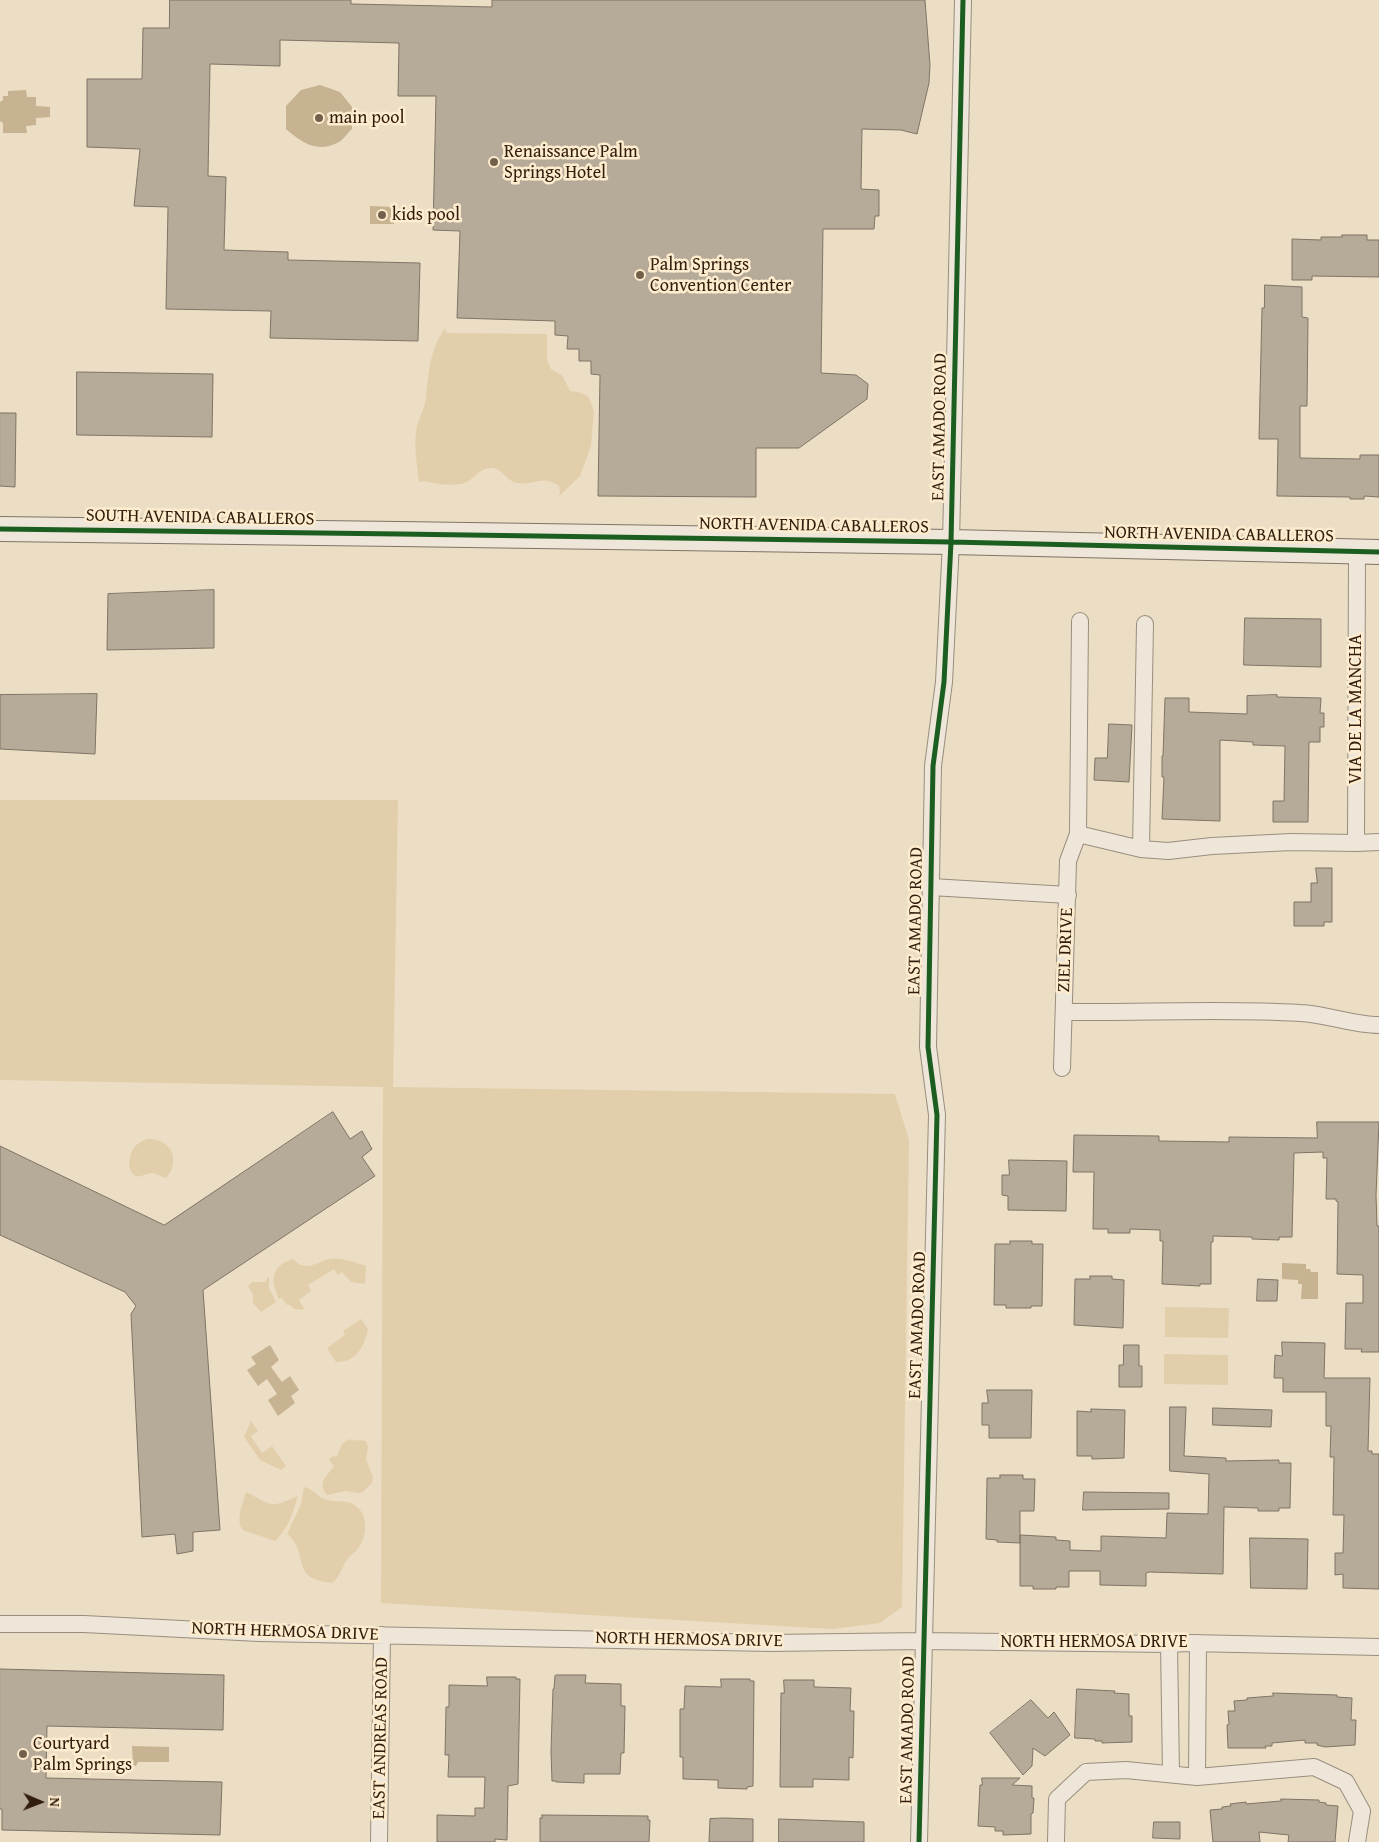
<!DOCTYPE html>
<style>
body{margin:0}
#map{position:relative;width:1379px;height:1842px;overflow:hidden;background:#ecdec4;font-family:"Gentium Book Plus",serif}
canvas{display:block}
.north{position:absolute;left:15px;top:1777px;width:50px;height:50px;-webkit-text-stroke:4px #fdecce;paint-order:stroke;rotate:91deg;font-size:14px;font-weight:700;line-height:20px;text-align:center;color:#321c0c}
.north::after{content:'';display:block;margin:auto;width:18px;height:22px;background:#321c0c;clip-path:polygon(50% 0,100% 100%,50% 72%,0 100%)}
</style>
<div id="map">
<canvas width="1379" height="1842"></canvas>
<div class="north">N</div>
</div>
<script>
const ctx = document.querySelector('canvas').getContext('2d');
ctx.lineJoin = 'round';
function paint(path, color) { ctx.fillStyle = color; ctx.fill(path, 'evenodd'); }
function strokePath(path, color, width, dash) { ctx.strokeStyle = color; ctx.lineWidth = width; ctx.lineCap = dash ? 'butt' : 'round'; ctx.setLineDash(dash || []); ctx.stroke(path); }
function drawText(font, color, halo, rows, align = 'center') {
  ctx.font = font + ' "Gentium Book Plus",serif'; ctx.lineWidth = 5; ctx.setLineDash([]); ctx.textBaseline = 'middle'; ctx.strokeStyle = halo; ctx.fillStyle = color; for (const [text, x, y, turn = 0] of rows) {
    ctx.save(); ctx.translate(x, y); ctx.rotate((+turn || 0) * Math.PI / 180); ctx.textAlign = isNaN(turn) ? turn : align; if (halo) ctx.strokeText(text, 0, 0); ctx.fillText(text, 0, 0); ctx.restore();
  }
}
paint(new Path2D(`
 M445 328 446 333 547 334V360L551 369 562 375 570 391 578 392 588 396 594 411 591 446 580 476 558 497 560 493 559 486C541 474 535 486 518 483 507 482 503 469 492 468 479 467 473 482 461 484 453 485 442 485 434 483 427 482 426 480 419 482 417 465 414 448 416 432 417 420 425 410 426 398 429 371 429 352 445 328Z
 M0 800H398L393 1087 895 1094 909 1140 902 1607 880 1623 833 1629 381 1603 383 1087 0 1080Z
 M147 1139C170 1138 182 1159 166 1178 161 1177 157 1173 151 1173 147 1173 140 1178 136 1176 126 1172 129 1154 134 1148 137 1143 142 1141 147 1139Z
 M293 1259C306 1273 316 1262 330 1259 342 1257 355 1263 366 1266L365 1284 351 1282 342 1272 338 1275 334 1269 308 1285 311 1291 299 1300 305 1310 294 1309 290 1305H287L282 1298 279 1299C270 1280 271 1266 293 1259Z
 M269 1276V1288L276 1302 261 1312 253 1303V1294L248 1286 252 1282H265Z
 M1165 1307 1229 1308 1228 1338 1165 1337Z
 M361 1319 368 1329C364 1347 357 1362 336 1362L327 1348 345 1335 343 1331Z
 M1164 1354 1228 1355V1385L1164 1384Z
 M251 1421 258 1431 251 1436 262 1453 272 1446 286 1466 281 1470 260 1460 244 1437Z
 M349 1439C355 1442 360 1439 366 1441L368 1447 366 1459 373 1477 372 1483 363 1492 359 1493 346 1491 327 1495C316 1483 328 1475 334 1466L329 1460 331 1457 337 1456 342 1444Z
 M304 1487C312 1488 317 1496 324 1499 335 1504 348 1498 357 1507 368 1516 367 1536 359 1547 356 1552 350 1555 346 1561 341 1569 340 1577 332 1583 325 1582 318 1581 312 1578 296 1570 305 1547 287 1534L301 1504Z
 M246 1492C274 1506 268 1509 298 1496 293 1513 288 1529 275 1541L243 1530C235 1521 243 1503 246 1492Z`), '#e2ceab');
paint(new Path2D(`
 M320 85 340 92 352 107V129C347 133 343 141 337 143 316 153 301 142 286 129V106L301 90Z
 M26 90 27 97H36V106L50 107V117L36 118V125L26 126 27 133H3V123L0 121V102L3 100V96H8V91Z
 M370 206 394 207V224H370Z
 M1282 1263 1306 1264V1269H1310L1311 1272H1318V1299H1301L1302 1284H1298V1280L1282 1279Z
 M270 1345 279 1360 271 1367 282 1382 290 1376 299 1390 291 1396 295 1403 278 1416 268 1400 277 1394 267 1379 258 1386 247 1370 256 1364 251 1357Z
 M132 1746 169 1747V1762H138L136 1766 133 1765Z`), '#c7b291');
const building = new Path2D(`
 M170 0H351V4L492 7V0H925L930 65 929 83 917 134 901 130 862 129 861 189 879 190V216H875L874 229H823L821 373 856 375 868 384 867 399 799 448H756V497L598 496 600 375 591 374V361H579V349H567L568 336 555 335V321L457 318 460 231 433 230 436 96H398L399 43 280 40V66L210 64 208 176 226 177 224 250 288 252V260L420 263 418 341 270 338 271 311 166 309 168 207 134 206 140 149 87 147V79H142L143 28H169Z
 M1342 235H1367V240H1379V277L1312 276V280H1292V239L1321 240V237H1342Z
 M1265 285 1302 287V317L1308 318 1307 406H1300V458L1360 459V455H1379V497L1364 496V499H1350V497L1277 496 1278 439H1259L1262 308H1264Z
 M77 372 213 374 212 437 77 435Z
 M0 413H16L15 487 0 486Z
 M214 590V648L107 650 108 594Z
 M1245 618 1321 619V667L1244 665Z
 M97 694 95 754 0 749V695Z
 M1277 695V697L1321 698 1320 713H1324V727H1320V742H1309L1308 822H1273V801H1284L1285 746 1253 745V742L1220 740V821L1162 819 1164 777H1162V756H1163L1165 698H1189V712L1247 714V696Z
 M1109 724 1132 725 1129 782 1094 780 1095 758H1107Z
 M1316 868H1332V922H1324V926H1294V902H1311V883H1317Z
 M333 1112 350 1139 362 1131 372 1149 362 1157 375 1176 203 1290 220 1530 193 1532V1551L177 1554 175 1534 142 1537 131 1314 136 1306 125 1292 0 1235V1146L164 1225Z
 M1317 1122H1379L1376 1195 1377 1226H1379V1352H1361L1362 1349H1345L1346 1303H1363V1275L1337 1274 1338 1202 1336 1201V1199H1326L1327 1158H1323V1152L1294 1153 1292 1237H1279V1240L1252 1239V1237L1213 1236V1242H1211V1284H1200V1286L1162 1284 1163 1241H1160V1230L1130 1229V1233H1108V1229H1093L1094 1172H1073L1074 1135 1159 1136V1141L1229 1142V1137L1317 1138Z
 M1009 1160 1067 1161 1066 1211 1008 1210V1196L1002 1195V1175H1009Z
 M1010 1241H1032V1244H1043L1042 1306H1031V1308H1006V1305H994L995 1244H1010Z
 M1090 1276H1112V1279L1124 1280 1123 1328 1074 1325 1075 1279H1090Z
 M1258 1279 1278 1280 1277 1301H1257Z
 M1282 1342 1325 1343 1324 1378H1370L1368 1451H1372V1454H1379V1589L1343 1588V1574L1335 1575V1553H1343L1344 1515H1333L1334 1457H1330L1331 1426H1326V1392H1283V1378H1274L1275 1355 1282 1356Z
 M1124 1345H1139V1366H1142V1387H1119V1365H1123Z
 M987 1390H1032L1031 1438H989V1425H982V1403H988Z
 M1170 1407H1186L1184 1456 1226 1458V1461L1279 1460V1463H1291L1290 1508H1279V1511H1258V1508L1224 1507 1223 1574 1149 1572 1146 1573V1586L1100 1585V1571H1069V1587H1056V1589H1033V1586H1020V1535L1056 1537V1540L1070 1541V1550L1101 1551V1536L1166 1538 1167 1513 1208 1514 1209 1474 1170 1471Z
 M1213 1408 1272 1410 1271 1427 1213 1425Z
 M1091 1409 1125 1410 1124 1458 1092 1459V1456H1077V1411L1091 1412Z
 M1000 1475H1023V1479H1035L1034 1511H1020V1543L997 1542V1540L986 1539 987 1478H1000Z
 M1084 1492 1169 1493V1509L1083 1510Z
 M1250 1538 1308 1539 1307 1589 1251 1588Z
 M0 1669 224 1675 223 1730 47 1726 46 1778 222 1782 220 1835 2 1830V1809H0Z
 M556 1675H586L585 1683 621 1684V1706H625L624 1753H621L620 1774H584V1783L556 1782V1781H552L551 1751 553 1689H554L555 1676Z
 M487 1677H516V1679H520L518 1784 508 1786 507 1840 495 1839V1842H437V1815L475 1816V1808H484L485 1777H448L449 1755H445L446 1707H449V1685L487 1686Z
 M721 1679H750V1681H754L753 1786 747 1787V1789L718 1788V1780L683 1779V1757H680V1709H684L685 1686 721 1687Z
 M784 1680H814V1687L851 1688 850 1711H854L853 1758 849 1757V1780L813 1779V1787H780L781 1693H784Z
 M1077 1689 1115 1691 1114 1693 1129 1694V1716H1132V1742L1102 1743V1741H1095V1739L1075 1738Z
 M1273 1693 1337 1695V1697L1352 1698 1351 1720H1356L1355 1745 1325 1747 1317 1745V1743H1305V1740L1272 1743V1746H1265L1266 1748H1228L1227 1725 1229 1724 1228 1711H1235L1234 1701 1247 1700V1698L1273 1696Z
 M1031 1700 1048 1718 1054 1712 1070 1735 1045 1756 1033 1748 1032 1766 1023 1775 990 1733Z
 M982 1778H1020L1012 1785 1032 1786V1798H1034L1033 1813 1031 1814V1834L1003 1835V1831H995V1827L978 1826 980 1785H982Z
 M1281 1799 1319 1800V1802L1326 1803V1805L1338 1806 1335 1842H1288L1289 1835 1259 1832 1260 1842H1213L1210 1810 1222 1809V1807L1231 1806 1230 1804 1246 1802V1804L1281 1801Z
 M542 1815 648 1816V1820H650L649 1842H540V1818H542Z
 M725 1818 753 1819V1842H709L710 1819Z
 M779 1819 864 1822V1842H779Z
 M1154 1822H1180V1839L1153 1838Z`);
paint(building, '#b6aa99');
strokePath(building, '#7f7465', 1);
const street = new Path2D(`
 M1357 552 1356 843 1379 842
 M1080 621 1078 834 1141 849 1168 851 1212 846 1291 842 1356 843
 M1141 849 1145 624
 M931 887 1068 895
 M1064 1012C1143 1013 1222 1008 1300 1013 1327 1014 1352 1025 1379 1025
 M1062 1068 1068 861 1078 834
 M0 1624H84L259 1633 770 1643 923 1641 1169 1644 1189 1643 1379 1647
 M1169 1644 1171 1774
 M1197 1777 1198 1643
 M379 1842 382 1635
 M919 1842 937 1115 928 1047 933 766 944 682 951 542 963 0
 M1056 1842 1057 1799 1086 1772 1126 1770 1197 1777 1314 1767 1346 1782 1362 1811 1357 1842`);
const secondary = new Path2D(`
 M0 529 399 534 951 542 1379 552`);
strokePath(street, '#998e7e', 18);
strokePath(secondary, '#7f7465', 26);
strokePath(street, '#eee6d9', 16);
strokePath(secondary, '#eee6d9', 24);
strokePath(new Path2D(`
 M0 529 399 534 951 542 1379 552
 M919 1842 937 1115 928 1047 933 766 944 682 951 542 963 0`), '#1b5e20', 5);
for (const [x, y, r, color] of [
 [319,118,5,"#73604c"],
 [494,162,5,"#73604c"],
 [382,215,5,"#73604c"],
 [640,275,5,"#73604c"],
 [23,1754,5,"#73604c"]
]) { const dot = new Path2D(); dot.arc(x, y, r, 0, 2 * Math.PI); ctx.fillStyle = color; ctx.fill(dot); strokePath(dot, '#fdecce', 2); }
drawText('18px', '#321c0c', '#fdecce', [
 ["main pool",329,118],
 ["Renaissance Palm",504,152],
 ["Springs Hotel",504,173],
 ["kids pool",392,215],
 ["Palm Springs",650,265],
 ["Convention Center",650,286],
 ["Courtyard",33,1744],
 ["Palm Springs",33,1765]
], 'left');
drawText('18px', '#321c0c', '#fdecce', [
 ["EAST AMADO ROAD",940,427,-89],
 ["SOUTH AVENIDA CABALLEROS",200,518,1],
 ["NORTH AVENIDA CABALLEROS",814,526,1],
 ["NORTH AVENIDA CABALLEROS",1219,535,1],
 ["VIA DE LA MANCHA",1356,709,-90],
 ["EAST AMADO ROAD",916,921,-89],
 ["ZIEL DRIVE",1066,950,-88],
 ["EAST AMADO ROAD",918,1325,-88],
 ["NORTH HERMOSA DRIVE",285,1632,2],
 ["NORTH HERMOSA DRIVE",689,1640,1],
 ["NORTH HERMOSA DRIVE",1094,1642],
 ["EAST AMADO ROAD",908,1730,-89],
 ["EAST ANDREAS ROAD",381,1738,-89]
]);
</script>
